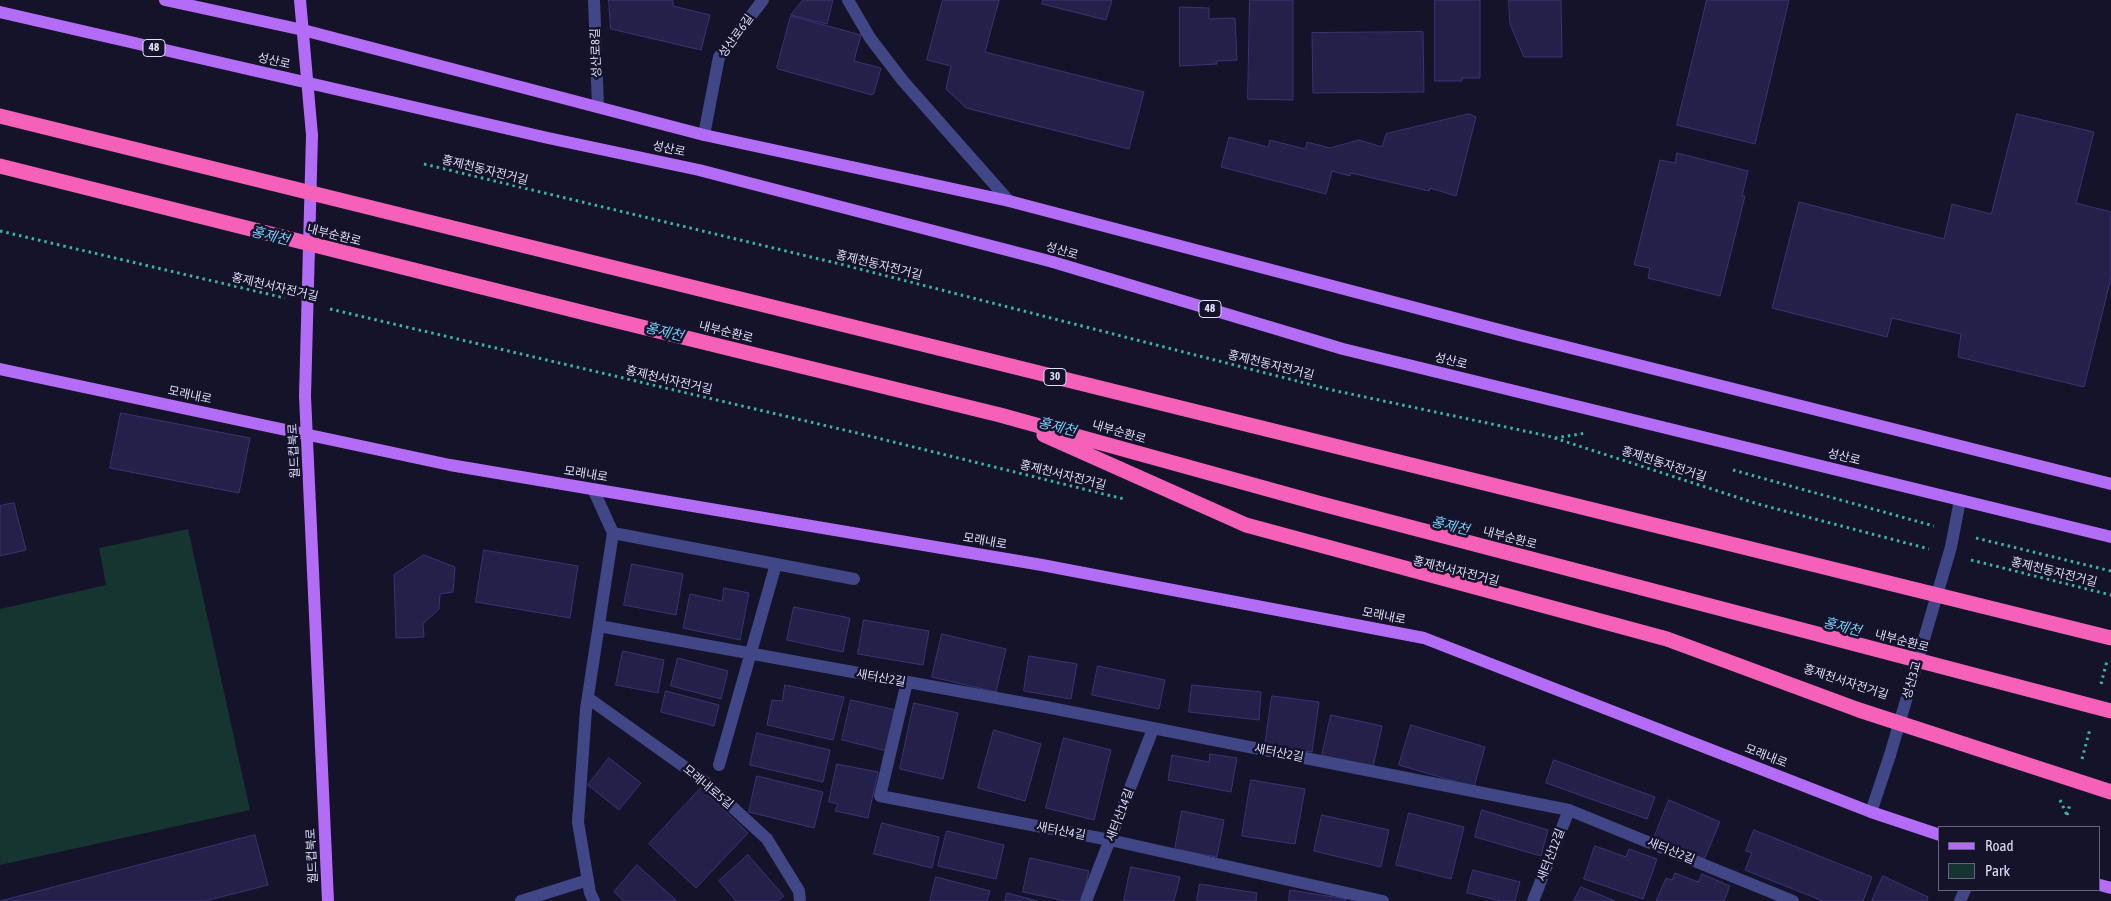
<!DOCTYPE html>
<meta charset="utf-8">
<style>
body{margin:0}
#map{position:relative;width:2111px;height:901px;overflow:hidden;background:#14132a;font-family:"Asap Condensed",sans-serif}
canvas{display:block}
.legend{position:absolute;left:1938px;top:826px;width:162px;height:65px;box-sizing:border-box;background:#14132a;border:1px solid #65647e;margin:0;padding:6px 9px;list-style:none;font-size:15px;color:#dedefd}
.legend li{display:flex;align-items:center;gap:10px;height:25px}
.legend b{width:25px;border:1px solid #65647e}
</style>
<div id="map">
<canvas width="2111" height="901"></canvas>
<ul class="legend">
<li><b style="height:6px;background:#b36cf6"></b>Road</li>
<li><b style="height:14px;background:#163430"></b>Park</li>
</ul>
</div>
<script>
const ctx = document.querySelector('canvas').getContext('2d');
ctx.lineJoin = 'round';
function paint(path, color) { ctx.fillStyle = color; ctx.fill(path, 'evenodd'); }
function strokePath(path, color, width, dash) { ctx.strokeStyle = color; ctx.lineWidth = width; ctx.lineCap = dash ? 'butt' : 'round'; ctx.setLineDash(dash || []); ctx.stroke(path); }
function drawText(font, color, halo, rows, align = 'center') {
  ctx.font = font + ' "Asap Condensed","Noto Sans KR",sans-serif'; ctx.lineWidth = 5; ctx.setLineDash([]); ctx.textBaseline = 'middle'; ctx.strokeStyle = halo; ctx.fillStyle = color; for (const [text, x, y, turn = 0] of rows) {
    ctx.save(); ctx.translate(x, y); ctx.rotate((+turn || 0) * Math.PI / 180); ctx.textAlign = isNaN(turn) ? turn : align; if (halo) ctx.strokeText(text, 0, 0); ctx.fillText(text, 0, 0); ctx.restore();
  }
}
paint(new Path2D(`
 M188 529 250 810 0 865V609L106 585 99 548Z`), '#163430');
paint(new Path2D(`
 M0 95 310 157 2111 630V726L1674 616 1671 628 867 423 870 413 0 199Z`), '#14132a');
const building = new Path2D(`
 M609 0H673V6L710 15 701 50 611 29Z
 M803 0H833L827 24 791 15Z
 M943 0H999L985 52 1144 92 1129 149 966 108 946 89 951 66 927 60Z
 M1043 0H1112L1106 20 1042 4Z
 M1250 0H1293V100L1248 99Z
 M1435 0H1480V78H1462V81H1435Z
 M1509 0H1561L1562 57H1524L1510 24Z
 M1707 0H1789L1755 144 1677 125Z
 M1180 7 1209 8V19L1235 18 1237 60 1217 61V64L1180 66Z
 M791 16 861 35 854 61 881 68 874 93 872 95 778 69 777 67Z
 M1423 32 1424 92 1313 93 1312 33Z
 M1469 114 1476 117 1456 196 1430 188 1429 191 1351 173 1350 176 1332 171 1326 194 1221 167 1229 137 1268 147 1270 140 1305 149 1307 142 1330 148 1359 140 1382 147 1386 134Z
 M2017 114 2094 132 2076 203 2111 212V278L2084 387 1958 357 1961 334 1892 318 1887 337 1772 308 1799 202 1944 239 1952 204 1991 214Z
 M1677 153 1748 171 1742 196H1745L1720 296 1648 278 1650 268 1634 265 1660 160 1675 163Z
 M121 413 250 438 239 493 110 468Z
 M14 503 26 550 0 556V506Z
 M484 550 578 566 570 618 476 602Z
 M424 555 455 567 453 592 440 594 439 609 423 624 424 637 396 638 394 575Z
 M632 564 683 574 676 615 624 605Z
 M724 588 749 593 740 640 683 628 690 594 722 601Z
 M794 607 850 618 843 652 787 640Z
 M864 620 929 631 923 665 858 654Z
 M942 634 1006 649 996 692 932 677Z
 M623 651 664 660 658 693 616 685Z
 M1029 656 1077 664 1071 699 1024 691Z
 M678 658 728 671 721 699 671 686Z
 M1098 666 1165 680 1159 709 1092 695Z
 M785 685 844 697 833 740 767 725 772 700 782 701Z
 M1192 685 1261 692 1259 720 1189 712Z
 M666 691 719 705 714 726 661 712Z
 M1272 696 1319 702 1312 752 1265 746Z
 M851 700 896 710 887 751 842 740Z
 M914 703 958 713 943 779 900 769Z
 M1331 715 1382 726 1373 767 1322 756Z
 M1411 725 1485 747 1474 787 1399 765Z
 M994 730 1041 744 1025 801 978 788Z
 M757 733 830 750 823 782 750 765Z
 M1064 738 1111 750 1094 820 1046 808Z
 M1210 754 1237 758 1231 792 1168 780 1172 755 1209 762Z
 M609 758 641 783 619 810 588 785Z
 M1554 760 1655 797 1647 819 1546 783Z
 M837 764 878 772 868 818 835 811 838 804 829 802Z
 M757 776 823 792 814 828 749 812Z
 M1251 780 1305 789 1295 844 1242 836Z
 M701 788 748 833 696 888 649 844Z
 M1669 800 1720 822 1704 860 1654 838Z
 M1482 810 1548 830 1541 856 1475 837Z
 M1182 811 1224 820 1217 857 1175 849Z
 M1409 813 1464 827 1451 879 1396 865Z
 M1322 815 1389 830 1381 867 1314 851Z
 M882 823 939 837 932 868 874 854Z
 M1754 830 1872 877 1863 901H1823L1745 870 1752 853 1746 851Z
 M947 831 1004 845 996 879 938 866Z
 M255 835 268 885 205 901H0Z
 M1595 846 1626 857 1629 849 1657 859 1643 899 1584 879Z
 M748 855 784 896 778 901H736L719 881Z
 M1030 858 1089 871 1082 901H1065L1023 892Z
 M637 865 677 901H624L614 892Z
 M1131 867 1180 877 1174 901H1124Z
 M1473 870 1520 882 1515 901H1501L1467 893Z
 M1675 873 1698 882 1702 874 1730 886 1724 901H1656L1666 878 1672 880Z
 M1883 876 1928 897 1927 901H1872Z
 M936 877 990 891 987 901H930Z
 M1200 884 1257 893 1256 901H1197Z
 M1581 887 1615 901H1574Z
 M1290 890 1346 899V901H1289Z
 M1007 893 1038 901H1005Z`);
paint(building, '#24204a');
strokePath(building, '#393474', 1);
strokePath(new Path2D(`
 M424 164 840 264 1332 390 1548 436 1758 504 1929 549
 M0 231 285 298
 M330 309 857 433 1124 499
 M1555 438 1586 433
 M1733 470 1934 526
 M1976 538 2111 571
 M1971 560 2111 595
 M2060 800 2067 815`), '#39b6a1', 3, [2.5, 4]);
strokePath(new Path2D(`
 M594 0 598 107
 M848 0 870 38 903 81 1009 201
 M704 135 719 57 763 0
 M593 489 613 533 854 579
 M1951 547 1960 500
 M599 626 1046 707 1569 810 1793 901
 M907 682 880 796 1110 840 1383 901
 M588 698 703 780 767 839 799 891 800 901
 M719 765 776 564
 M1871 812 1890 755
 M521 901 588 880
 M594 901 590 893 578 822 586 709 613 533
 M1086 901 1153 729
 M1533 901 1569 810
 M1960 901 1965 890`), '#414686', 12);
strokePath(new Path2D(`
 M165 0 303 30 704 135 1009 201 1519 335 2111 484
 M300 0 312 135
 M0 12 548 138 699 170 1053 262 1343 349 2111 537
 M0 369 450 465 1042 565 1424 638 1871 812 1940 835
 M305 396 328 901
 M2100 885 2111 888`), '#b36cf6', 12);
strokePath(new Path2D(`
 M2101 684 2107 661
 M2082 759 2090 729
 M2067 815 2070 804`), '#39b6a1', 3, [2.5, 4]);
strokePath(new Path2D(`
 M1890 755 1951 547`), '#414686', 12);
strokePath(new Path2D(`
 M305 396 312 135`), '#b36cf6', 12);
strokePath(new Path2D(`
 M0 116 2111 638
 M0 166 593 315 1000 415 1318 503 2111 711
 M1044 435 1246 525 1667 639 1859 710 2111 792`), '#f561b8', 15);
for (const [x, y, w] of [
 [154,48,22],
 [1210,309,22],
 [1055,377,22]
]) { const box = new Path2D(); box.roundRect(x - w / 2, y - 8.5, w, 17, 4); ctx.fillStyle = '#14132a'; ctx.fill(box); strokePath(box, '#dedefd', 1); }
drawText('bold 11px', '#dedefd', null, [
 ["48",154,48],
 ["48",1210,309],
 ["30",1055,377]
]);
drawText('12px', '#dedefd', '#14132a', [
 ["성산로6길",736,36,-54],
 ["성산로8길",596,53,-92],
 ["성산로",274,61,13],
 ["성산로",669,149,12],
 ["홍제천동자전거길",485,170,14],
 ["내부순환로",334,235,14],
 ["성산로",1062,251,16],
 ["홍제천동자전거길",879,265,14],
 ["홍제천서자전거길",275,287,13],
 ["내부순환로",726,332,14],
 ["성산로",1451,361,14],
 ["홍제천동자전거길",1271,365,14],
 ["홍제천서자전거길",669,380,13],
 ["모래내로",190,395,12],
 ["내부순환로",1119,432,16],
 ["월드컵북로",294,451,-93],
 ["성산로",1844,457,14],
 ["홍제천동자전거길",1664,464,18],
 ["모래내로",586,474,9],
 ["홍제천서자전거길",1063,475,14],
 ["내부순환로",1510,538,15],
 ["모래내로",985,541,10],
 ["홍제천서자전거길",1456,571,14],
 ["홍제천동자전거길",2054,572,14],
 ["모래내로",1384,616,11],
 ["내부순환로",1902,641,15],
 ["새터산2길",881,678,10],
 ["성산3교",1912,680,-74],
 ["홍제천서자전거길",1846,682,18],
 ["새터산2길",1279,753,11],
 ["모래내로",1766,756,21],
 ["모래내로5길",708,787,40],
 ["새터산14길",1120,815,-69],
 ["새터산4길",1061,831,11],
 ["새터산2길",1671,851,22],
 ["새터산12길",1551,855,-69],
 ["월드컵북로",312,856,-93]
]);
drawText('italic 14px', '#73c8f6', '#14132a', [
 ["홍제천",270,236,14],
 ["홍제천",664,332,14],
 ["홍제천",1057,427,14],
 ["홍제천",1450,526,14],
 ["홍제천",1842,627,14]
]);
</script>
